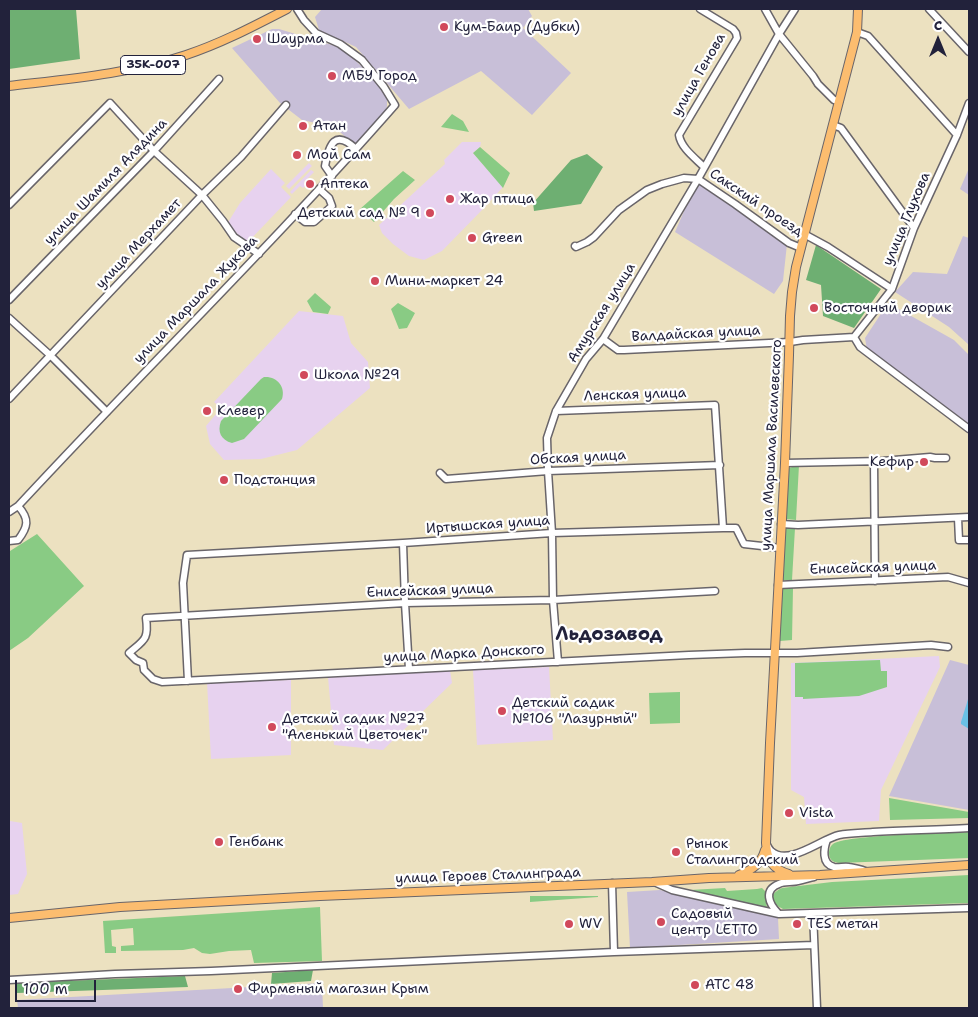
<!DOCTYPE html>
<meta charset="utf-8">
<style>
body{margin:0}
#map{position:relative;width:978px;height:1017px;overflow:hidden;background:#ece1c0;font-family:"Shantell Sans",sans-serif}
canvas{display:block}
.frame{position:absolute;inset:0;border:10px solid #22223b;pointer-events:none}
.north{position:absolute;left:913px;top:15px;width:50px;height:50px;-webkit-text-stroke:4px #fff;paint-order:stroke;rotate:0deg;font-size:14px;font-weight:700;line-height:20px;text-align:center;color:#22223b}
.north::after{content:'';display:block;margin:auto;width:18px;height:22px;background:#22223b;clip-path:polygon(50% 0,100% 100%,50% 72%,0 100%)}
.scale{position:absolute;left:15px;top:980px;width:81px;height:22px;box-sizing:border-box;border:2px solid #22223b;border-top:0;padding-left:6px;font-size:15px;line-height:18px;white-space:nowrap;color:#22223b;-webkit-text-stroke:4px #fff;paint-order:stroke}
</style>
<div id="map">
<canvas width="978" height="1017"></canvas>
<div class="frame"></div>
<div class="north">С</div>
<div class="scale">100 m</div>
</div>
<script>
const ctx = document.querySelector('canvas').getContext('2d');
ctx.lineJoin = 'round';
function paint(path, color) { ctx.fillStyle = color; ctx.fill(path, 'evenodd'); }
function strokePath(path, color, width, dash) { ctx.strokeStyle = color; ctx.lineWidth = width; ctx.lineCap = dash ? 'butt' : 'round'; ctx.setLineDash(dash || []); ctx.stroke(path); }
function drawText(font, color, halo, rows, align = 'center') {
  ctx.font = font + ' "Shantell Sans",sans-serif'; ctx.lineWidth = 4.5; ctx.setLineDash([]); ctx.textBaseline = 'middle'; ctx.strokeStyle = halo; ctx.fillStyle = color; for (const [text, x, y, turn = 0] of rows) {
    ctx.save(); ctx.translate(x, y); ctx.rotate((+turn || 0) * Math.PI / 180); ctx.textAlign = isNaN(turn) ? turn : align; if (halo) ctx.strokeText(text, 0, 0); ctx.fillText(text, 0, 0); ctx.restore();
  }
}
paint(new Path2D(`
 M462 142H481L480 147 473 153 503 187 482 210 442 251 424 260 409 256 393 244 382 233 379 225 445 164 444 160Z
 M309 163 312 166 289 189 286 186Z
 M271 169 285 183 281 187 291 197 247 243 227 224 240 203Z
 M311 170 314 172 304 182 306 185 303 188 300 186 292 194 290 192Z
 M299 311 343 316 351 343 368 362 370 388 297 450 261 459 224 460 210 444 206 426 221 408 214 402Z
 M939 656 940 667 881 790 879 821 806 824 804 797 791 790V663Z
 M549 667 553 740 477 745 473 670Z
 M450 670 452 683 383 750 334 745 328 677Z
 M291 680V755L211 759 207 682Z
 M9 780 10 821 22 823 27 874 18 894 9 895Z`), '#e7d2ef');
paint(new Path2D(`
 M322 9H528L532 16 523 28 571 73 532 115 481 71 409 109 356 47 319 30 315 17Z
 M272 29H279L342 48 373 77 382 88 387 99V106L385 112 355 145 334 127 302 120 280 103 232 48Z
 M969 168V195L960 189Z
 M698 184H699L787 244 783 281 774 294 675 232 694 188Z
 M963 236 969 238V345L949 327 895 292 913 272 947 274Z
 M888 303 954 340 969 355V428L867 350 865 338Z
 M950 660 969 665V810L889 796Z
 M660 890 778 918 779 939 630 948 627 892Z
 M322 983 323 1008H18L17 1000Z`), '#c8bfd8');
paint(new Path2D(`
 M452 114 463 121 469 132 441 127Z
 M480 147 510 173 503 188 473 153Z
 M403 171 415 180 394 199 374 222 360 209Z
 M315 293 331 307 328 314 313 312 307 301Z
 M398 303 415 313 407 328 399 329 391 309Z
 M264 377C277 376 286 387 282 399L244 439 232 443C221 440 217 432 221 421L261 379Z
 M799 465 796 520 786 519 789 468Z
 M785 528H795L792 580H781Z
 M37 534 84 586 28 638 9 651V550L10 551Z
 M793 588 792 640 780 641 781 589Z
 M880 660 881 671H887V687L859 696 803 699V697H795V663Z
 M680 692V723L650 724 649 693Z
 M889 798 969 812V818L890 820Z
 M969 832V858L839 863C835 862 832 862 830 858 828 853 829 847 833 844 843 835 950 833 969 832Z
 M969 875V903L783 909C771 903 767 895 782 888L832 882Z
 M725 888 727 891 757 889 762 888 767 893 766 900 767 908 690 890Z
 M530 896H598V897L530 902Z
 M320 907 322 961 254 963 251 950 229 951 210 954 202 953 194 948 183 950 121 951V946L134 945 133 928 111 930 112 946 116 947V953H105L103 921Z`), '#89cb84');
paint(new Path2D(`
 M9 9H76L80 59 9 69Z
 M587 154 603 167 581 204 534 211 533 203 571 160Z
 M816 245 881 289 854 328 823 316 821 285 806 280Z
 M313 970 311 981 271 984 272 973Z
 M185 976 188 987 17 993V983Z`), '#6eaf72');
paint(new Path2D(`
 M969 696V729L961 724V722Z`), '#6ac0e6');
const minor = new Path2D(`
 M700 9 733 29 736 33 737 38 679 135C681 148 695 158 704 167
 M765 9 779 34 813 76 818 84 834 100 839 101
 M929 9 969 52
 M857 32 868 36 957 135
 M833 125 841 128 914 228
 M332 176 325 166C329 144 335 129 356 149
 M9 205 110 103 154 151 202 195 223 221 234 237 259 254
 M295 214 305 222H314L332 206 329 198 319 189
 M804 234 828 247 892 289
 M575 246 576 247 587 242 594 237 619 210 647 190 662 184 684 178 698 179 735 204 789 243 801 248
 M9 300 154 151 219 79
 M9 318 51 356 107 412
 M854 337 892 289 914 228 957 135 969 103
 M854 337 860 347 969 429
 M603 339 618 350H624L790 342 803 340 854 337
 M9 399 202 195 241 157 286 105
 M556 411 715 405 723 528
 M874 461 875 581
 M785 463 882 461 930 457 935 458H946
 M440 473 446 479 548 471 720 465
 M9 512 18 506C143 371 274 243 395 105L384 87 362 60 340 44 316 33 304 20 297 9
 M958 518 959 540H969
 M781 524 798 525 969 517
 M9 541 18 540C28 527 30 519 18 506
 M403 543 405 603 409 669
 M778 585 948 577 969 583
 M715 591 553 600 405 603 146 618C149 640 144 640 129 653L136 660 143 663 144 670 153 679 162 682 689 655 745 653H797L931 645 948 647
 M558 662 553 600 552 533 548 471 547 438 556 411 586 359 603 339 698 179 779 34 795 9
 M188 681 183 583 187 555 403 543 552 533 723 528H736L744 544 780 548
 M827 840C824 848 821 864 834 867 839 868 844 866 849 867 855 868 860 869 865 871
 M767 845C768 847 769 849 771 851 788 867 821 839 839 835 850 833 862 833 873 832 905 830 937 830 969 828
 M654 882 672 890 779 914 969 908
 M612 883 614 952
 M778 913C769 904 763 890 779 884 784 881 792 883 798 881 804 880 809 878 814 877
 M813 913 817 1008
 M9 980 115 974 211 971 614 952 814 945`);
const major = new Path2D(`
 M9 86C68 79 129 74 186 55 222 43 254 26 287 9
 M789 874C772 869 767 860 766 843L770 743 785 463 789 355 790 316 792 292 796 267 857 32 858 9
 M739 875C752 870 761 864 765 850
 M9 918 120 907 320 896 652 882 709 878 820 875 969 865`);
strokePath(minor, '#69656a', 9);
strokePath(major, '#69656a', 10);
strokePath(minor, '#fff', 6);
strokePath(major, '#fcbd6f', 8);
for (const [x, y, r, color] of [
 [444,27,5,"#d1495b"],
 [257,39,5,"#d1495b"],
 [332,76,5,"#d1495b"],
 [303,126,5,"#d1495b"],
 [297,155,5,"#d1495b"],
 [310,184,5,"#d1495b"],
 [450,199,5,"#d1495b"],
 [430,213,5,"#d1495b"],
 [472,238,5,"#d1495b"],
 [375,281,5,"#d1495b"],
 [814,308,5,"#d1495b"],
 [304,375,5,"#d1495b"],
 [207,411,5,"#d1495b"],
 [924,462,5,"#d1495b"],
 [224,480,5,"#d1495b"],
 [502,711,5,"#d1495b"],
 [272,727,5,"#d1495b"],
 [789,813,5,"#d1495b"],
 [219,842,5,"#d1495b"],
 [676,852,5,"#d1495b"],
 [661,922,5,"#d1495b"],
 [569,924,5,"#d1495b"],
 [797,924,5,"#d1495b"],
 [695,985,5,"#d1495b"],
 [238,989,5,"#d1495b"]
]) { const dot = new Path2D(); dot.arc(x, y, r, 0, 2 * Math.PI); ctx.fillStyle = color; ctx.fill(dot); strokePath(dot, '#fff', 2); }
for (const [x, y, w] of [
 [153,65,65]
]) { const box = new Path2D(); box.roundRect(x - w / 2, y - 9.5, w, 19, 4); ctx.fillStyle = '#fff'; ctx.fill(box); strokePath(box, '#22223b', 1); }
drawText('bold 12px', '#22223b', null, [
 ["35К-007",153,65]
]);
drawText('14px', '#22223b', '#fff', [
 ["Кум-Баир (Дубки)",454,27],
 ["Шаурма",267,39],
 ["МБУ Город",342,76],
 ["Атан",313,126],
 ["Мой Сам",307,155],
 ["Аптека",320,184],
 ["Жар птица",460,199],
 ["Детский сад № 9",420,213,"right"],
 ["Green",482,238],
 ["Мини-маркет 24",385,281],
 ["Восточный дворик",824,308],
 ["Школа №29",314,375],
 ["Клевер",217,411],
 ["Кефир",914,462,"right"],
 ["Подстанция",234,480],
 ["Детский садик",512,703],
 ["№106 \"Лазурный\"",512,719],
 ["Детский садик №27",282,719],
 ["\"Аленький Цветочек\"",282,735],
 ["Vista",799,813],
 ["Генбанк",229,842],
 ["Рынок",686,844],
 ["Сталинградский",686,860],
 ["Садовый",671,914],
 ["центр LETTO",671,930],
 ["WV",579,924],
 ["TES метан",807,924],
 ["АТС 48",705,985],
 ["Фирменый магазин Крым",248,989]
], 'left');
drawText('14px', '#22223b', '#fff', [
 ["улица Генова",699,75,-60],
 ["улица Шамиля Алядина",106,182,-46],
 ["Сакский проезд",756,203,34],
 ["улица Глухова",907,219,-67],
 ["улица Мерхамет",139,244,-47],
 ["улица Маршала Жукова",196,300,-46],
 ["Амурская улица",602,313,-58],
 ["Валдайская улица",696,334,-3],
 ["Ленская улица",635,395,-2],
 ["улица Маршала Василевского",772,445,-87],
 ["Обская улица",578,458,-3],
 ["Иртышская улица",488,525,-4],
 ["Енисейская улица",873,568,-2],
 ["Енисейская улица",430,591,-2],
 ["улица Марка Донского",464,654,-3],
 ["улица Героев Сталинграда",488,876,-2]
]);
drawText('bold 19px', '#22223b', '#fff', [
 ["Льдозавод",609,635]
]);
</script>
